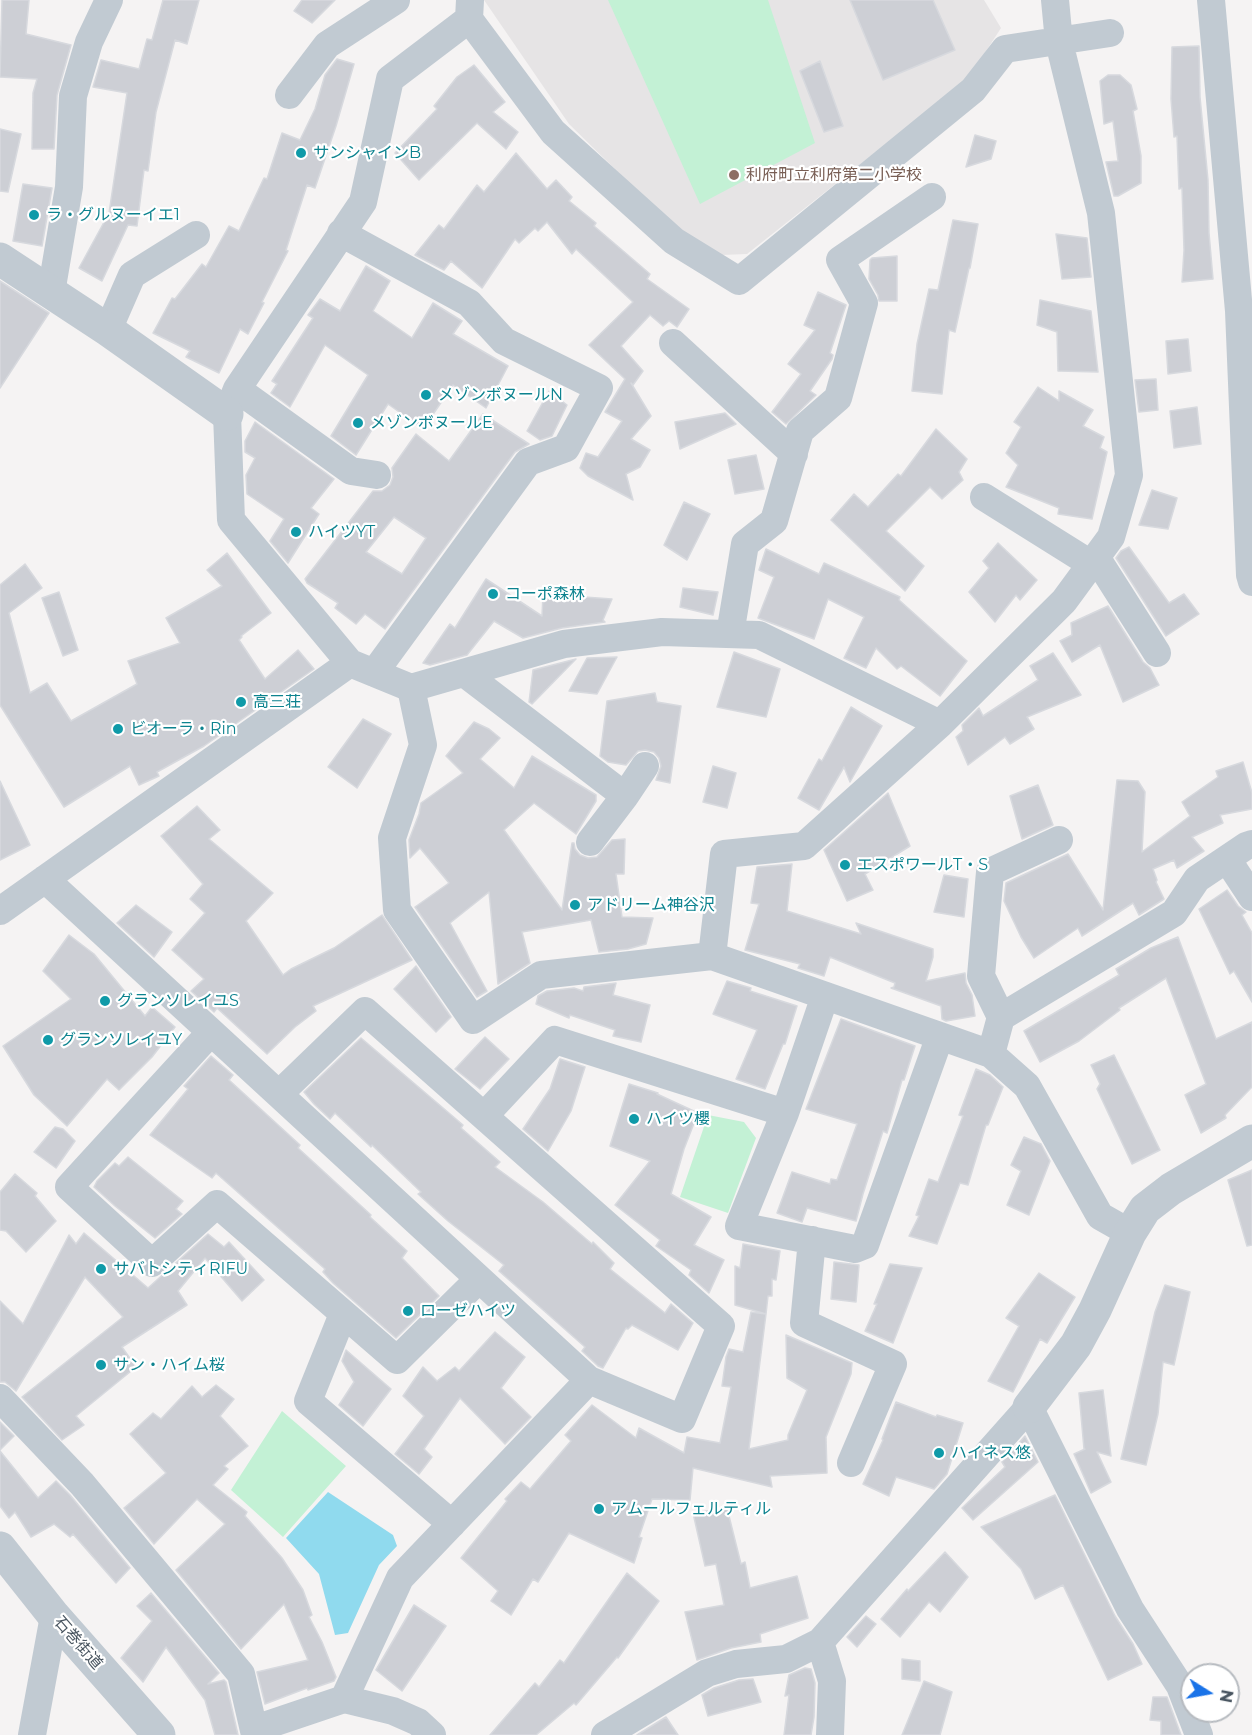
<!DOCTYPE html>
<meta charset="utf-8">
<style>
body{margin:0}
#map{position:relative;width:1252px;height:1735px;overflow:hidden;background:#f5f3f3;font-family:Montserrat,sans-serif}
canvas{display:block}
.north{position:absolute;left:1180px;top:1663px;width:60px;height:60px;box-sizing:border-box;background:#fff;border:2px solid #b7bbc0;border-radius:50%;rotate:101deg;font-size:16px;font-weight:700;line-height:24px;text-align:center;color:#4a5661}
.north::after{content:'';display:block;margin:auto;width:21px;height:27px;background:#1a73e8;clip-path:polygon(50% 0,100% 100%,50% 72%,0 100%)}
</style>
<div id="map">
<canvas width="1252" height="1735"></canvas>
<div class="north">N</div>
</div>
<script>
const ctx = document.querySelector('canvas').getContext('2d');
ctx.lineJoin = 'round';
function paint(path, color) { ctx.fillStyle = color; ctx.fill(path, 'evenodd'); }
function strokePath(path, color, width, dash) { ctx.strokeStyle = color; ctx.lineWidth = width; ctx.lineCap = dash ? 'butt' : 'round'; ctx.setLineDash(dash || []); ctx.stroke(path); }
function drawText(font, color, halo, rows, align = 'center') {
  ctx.font = font + ' Montserrat,"Noto Sans JP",sans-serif'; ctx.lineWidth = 4.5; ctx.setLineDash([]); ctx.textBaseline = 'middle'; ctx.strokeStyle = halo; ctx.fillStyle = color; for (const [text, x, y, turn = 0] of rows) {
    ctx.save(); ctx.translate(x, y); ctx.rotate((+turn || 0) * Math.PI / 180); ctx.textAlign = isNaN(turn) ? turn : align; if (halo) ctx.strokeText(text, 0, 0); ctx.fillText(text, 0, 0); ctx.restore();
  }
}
paint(new Path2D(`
 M484 0H984L1001 28 968 79 747 254 721 255 673 226 569 124Z`), '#e6e4e5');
paint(new Path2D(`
 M608 0H768L815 143 700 204Z
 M708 1115 744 1122 756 1138 728 1213 680 1197Z
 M282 1411 346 1466 283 1537 231 1490Z`), '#c3f1d5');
paint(new Path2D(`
 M328 1492 393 1535 397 1546 379 1565 348 1633 335 1635 319 1574 286 1538Z`), '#90daee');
const building = new Path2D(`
 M2 0H29L26 34 71 45 57 95 54 149H32L33 93 37 79 0 77Z
 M163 0H199L187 44 175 40 156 112 148 171 144 170 137 226 128 225 102 281 79 268 109 213 127 93 93 87 101 60 139 69 147 39 152 40Z
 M302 0H335L312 23 294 11Z
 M850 0H933L955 50 883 80Z
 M1199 46 1200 97 1208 180 1209 233 1213 279 1182 282 1184 250 1182 188 1179 189 1177 136 1174 137 1171 99 1172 47Z
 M337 59 354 64 336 126 315 188 307 185 286 250 288 251 262 302 264 303 248 334 240 329 219 373 186 357 190 351 153 333 172 298 175 299 202 264 206 267 229 226 239 231 264 178 267 179 282 133 300 140 315 109 325 75Z
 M820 61 843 126 824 132 800 71Z
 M474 65 505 102 493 112 518 132 506 149 477 123 419 180 395 153 437 109 434 106 457 77Z
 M1108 75H1120L1131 85 1137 109 1133 111 1141 156V183L1118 196H1114L1106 162 1118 161 1113 121 1104 124 1100 81Z
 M0 129 21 134 8 192 0 191Z
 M975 135 996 141 991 159 966 167Z
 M516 153 547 189 556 180 572 197 569 201 596 223 594 226 650 274 647 279 689 309 677 327 669 321 663 326 650 315 621 346 643 371 633 385 631 383 651 416 631 439 650 450 640 467 626 474 633 500 588 476 580 468 586 453 598 457 622 421 605 412 625 379 589 345 633 302 576 249 572 254 547 222 538 231 535 228 519 243 515 239 482 288 451 261 444 270 415 255 439 225 444 229 477 185 484 192Z
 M23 184 52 188 42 246 13 241Z
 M953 220 978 224 970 268H969L955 332 949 330 942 394 912 391 917 344 929 289 938 290Z
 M1056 234 1087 238 1091 277 1062 279Z
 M897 256V301H879L878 295 869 279 870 260 872 258Z
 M366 266 390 281 373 311 412 338 433 303 462 321 453 334 508 366 486 408 453 385 423 429 388 404 356 455 331 436 368 375 325 345 290 407 271 393 277 384 272 381 313 318 308 315 320 299 340 311Z
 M0 281 49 313 0 388Z
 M818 292 846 305 830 353 833 355 832 359 810 391 816 395 786 424 772 412 801 374 788 364 815 330 804 325Z
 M1040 300 1091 311 1098 372 1058 371 1057 332 1037 325Z
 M1188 339 1191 371 1168 374 1166 341Z
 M1156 379 1158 410 1139 412 1135 380Z
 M1038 387 1059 401V391L1093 410 1083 426 1104 437 1100 448 1107 452 1092 519 1058 514 1059 508 1006 487 1018 465 1006 453 1021 427 1014 422Z
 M549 391 567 405 552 436 540 440 527 431Z
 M1197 407 1201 444 1174 448 1170 411Z
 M725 413 736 424 680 449 675 422Z
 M483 414 529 444 515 452 385 629 365 614 356 624 335 608 338 603 307 583 305 579 373 491H382L390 485 393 477 392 468 416 434 449 461ZM394 517 426 538 402 574 366 552Z
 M255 422 334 479 311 508 319 514 288 563 270 541 284 519 247 494 246 475 255 458 245 452V441Z
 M936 429 967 459 959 472 963 480 942 499 930 487 886 531 924 566 905 591 831 520 854 494 868 507 898 474 901 476Z
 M756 455 764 489 735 494 728 460Z
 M1152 490 1177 498 1168 529 1139 525Z
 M684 502 710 514 687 560 664 545Z
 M998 543 1037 580 1020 600 1016 595 995 622 969 592 989 568 983 561Z
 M1129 547 1169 603 1184 594 1199 614 1166 636 1116 558 1121 551Z
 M766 549 819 574 824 563 900 597 899 600 967 661 940 696 901 666 897 669 876 648 866 668 844 658 864 617 828 599 814 639 758 618 774 577 759 570Z
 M227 553 271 613 241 636 242 637 239 640 265 679 298 650 314 669 204 746 157 772 159 776 139 785 130 766 64 807 0 705V585L25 564 42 588 9 613 30 693 47 683 71 721 137 684 128 661 180 643 166 618 222 586 207 570Z
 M486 579 542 616 543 594 612 599 603 620 605 622 562 628 523 638 494 621 467 655 430 665 423 663 450 624 455 628Z
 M683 588 718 592 713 615 680 607Z
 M59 592 78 650 63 656 42 598Z
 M1108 606 1143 662 1150 668 1159 685 1123 702 1100 645 1072 662 1060 641 1072 635 1071 623Z
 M734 652 780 669 766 717 717 707Z
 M1053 653 1081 695 1027 717 1034 729 1010 744 1005 737 968 765 956 737 963 731 962 725 979 708 983 716 1038 680 1030 666Z
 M617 657 597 694 569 691 587 658Z
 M576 659 532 704 529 702 533 670Z
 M655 693 657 702 681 706 670 783 656 780 661 766 659 758 654 752 645 750 638 751 626 765 608 762 600 756 607 701Z
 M851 707 882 726 850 782 844 767 819 810 798 798 819 759 822 761Z
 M363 719 391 734 357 788 328 767Z
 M474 722 489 729 500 738 480 759 514 788 532 756 596 795V801L576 834 534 803 504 830 562 910 572 843H574L575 849 580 855 588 858 597 857 612 840 625 839 624 874H616L622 917 653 918 646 944 628 949 599 952 591 920 522 932 530 963 498 984 489 892 450 923 487 991 477 997 415 907 449 883 420 848 410 858 409 840 419 814 421 803 463 773 446 756Z
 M1243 762 1252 793V809L1220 815 1223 823 1192 837 1204 851 1177 868 1174 860 1153 869 1157 880 1156 882 1164 899 1139 915 1133 903 1082 936 1078 928 1034 958 1021 937 1004 901 1006 883 1068 854 1103 910 1117 780 1138 781 1145 792 1142 852 1190 816 1182 802 1218 777 1216 771Z
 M713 766 736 773 727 808 703 802Z
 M0 781 30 845 0 860Z
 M1038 785 1053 825 1022 839 1010 796Z
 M888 793 910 846 865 874 873 890 847 901 824 850Z
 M197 806 220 830 209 839 273 893 246 921 283 975 291 969 334 948 382 915 412 960 313 1006 316 1011 295 1027 267 1054 217 1008 214 1012 191 991 204 979 172 950 205 913 190 899 203 884 161 836Z
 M792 864 787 911 861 934 856 923 933 949V957L926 981 965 973 966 983 972 995 975 1016 946 1021 942 1019 941 1006 891 988 894 987 895 983 830 957 824 976 798 968 800 964 745 950 759 904 751 903 757 867Z
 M944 875 968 879 964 917 934 912Z
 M1227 890 1238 906 1246 912 1242 915 1252 933V1002L1234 971 1230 974 1199 909Z
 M136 905 172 932 154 957 117 923Z
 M69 935 94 954 145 1016 152 1007 175 1027 152 1057 119 1090 107 1079 67 1126 34 1095 3 1046 71 999 43 971Z
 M1178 937 1216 1039 1252 1022V1087L1225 1115 1226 1118 1201 1133 1185 1095 1206 1084 1166 978 1119 1008 1120 1010 1079 1041 1040 1062 1024 1031 1119 975 1116 969 1151 948Z
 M416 966 451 1017 436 1032 394 989Z
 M727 981 751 988 750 991 797 1006 785 1044H783L765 1089 736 1079 757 1030 713 1014Z
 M616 983 613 995 650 1005 641 1042 613 1036 615 1030 570 1015 569 1018 536 1004 538 996 547 991 574 988 583 991 584 987Z
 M841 1019 915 1046 904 1080H902L887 1133 883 1131 863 1194 856 1221 807 1208 802 1222 777 1213 792 1172 830 1184 831 1179 837 1180 857 1124 806 1109Z
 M485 1037 509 1059 480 1089 455 1069Z
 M361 1038 463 1125 461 1128 500 1162 495 1167 543 1202 592 1244 593 1242 614 1263 610 1269 665 1313 671 1304 693 1323 678 1350 632 1325 628 1329 626 1328 603 1368 598 1366 582 1351 585 1347 499 1271 504 1265 448 1221 418 1194 421 1192 372 1145 371 1147 335 1113 330 1119 314 1104 304 1092Z
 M1114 1055 1160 1150 1132 1164 1097 1089 1100 1084 1091 1065Z
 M211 1056 233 1075 229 1080 300 1145 298 1148 371 1215 370 1217 407 1251 402 1258 439 1296 396 1338 333 1283 323 1272 325 1269 216 1173 212 1178 150 1135 188 1089 184 1086Z
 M560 1059 585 1067 571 1111 548 1151 523 1129 550 1089Z
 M976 1069 990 1075 1003 1087 988 1125H986L968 1185 960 1183 937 1244 909 1236 919 1216 916 1215 929 1179 938 1182 963 1116 959 1115Z
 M629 1084 658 1093 657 1094 698 1113 684 1149 671 1194 711 1217 694 1245 724 1260 709 1293 689 1275 691 1270 656 1246 660 1240 615 1205 650 1161 610 1146Z
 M55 1127 63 1129 75 1141 56 1168 34 1152Z
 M1024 1137 1041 1144 1050 1161 1029 1215 1007 1205 1021 1171 1011 1165Z
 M128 1157 183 1201 176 1209 182 1214 155 1238 115 1206 94 1187 97 1181 115 1163 119 1166Z
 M1252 1170V1245L1247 1246 1228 1180Z
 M15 1174 37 1193 35 1196 56 1221 26 1252 6 1231 0 1230V1192Z
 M84 1233 148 1288 208 1234 224 1247 229 1242 264 1280 242 1301 205 1258 178 1291 187 1305 122 1347 136 1367 76 1416 84 1425 62 1440 22 1397 123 1317 85 1277 16 1391 5 1382H0V1301L23 1324 69 1235 76 1244Z
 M743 1244 780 1251 776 1280 772 1279V1296H768L766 1314 735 1305V1266L740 1268Z
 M834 1262 859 1265 856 1302 831 1299Z
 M890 1264 922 1268 893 1343 865 1331 877 1304H874Z
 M1039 1273 1075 1297 1047 1343 1040 1339 1013 1392 988 1381 1019 1326 1006 1318Z
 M1165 1285 1190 1292 1174 1365 1163 1362 1158 1414 1146 1465 1121 1459 1155 1312Z
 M751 1312 766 1314 749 1449 788 1440V1435L807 1390 787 1378 786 1335 852 1363 851 1374 826 1437 827 1473 770 1476 772 1487 693 1468 690 1500 652 1499 639 1537 642 1538 634 1563 569 1533 538 1582 533 1579 511 1615 491 1601 498 1591 461 1558 507 1501 505 1499 521 1482 530 1489 571 1441 565 1435 592 1405 636 1438 639 1428 684 1453 687 1437 720 1443 731 1387 722 1386 726 1357 729 1349 743 1352Z
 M495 1332 525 1357 501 1388 531 1417 505 1444 460 1398 424 1449 432 1457 419 1474 395 1454 424 1416 403 1396 423 1367 437 1381 455 1367 459 1371Z
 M346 1350 391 1389 363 1426 339 1405 354 1382 342 1361Z
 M216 1385 234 1399 220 1416 248 1446 224 1466 228 1469 213 1485 247 1512 245 1516 282 1558 303 1590 312 1615 309 1617 322 1642 336 1677 334 1681 308 1690 307 1688 265 1704 257 1672 308 1660 284 1604 241 1649 176 1570 225 1524 197 1499 154 1544 124 1508 166 1473 130 1434 153 1413 161 1419 192 1386 202 1397Z
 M1103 1390 1111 1456 1097 1452 1111 1482 1091 1493 1074 1454 1085 1449H1084L1079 1393Z
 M896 1402 936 1417 937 1415 963 1423 947 1474 934 1489 896 1477 889 1496 863 1484 883 1440 882 1439Z
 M0 1422 14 1436 0 1450Z
 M1025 1436 1038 1462 973 1520 962 1508 1005 1467 1002 1462Z
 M0 1451 38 1498 56 1481 70 1495 130 1568 116 1583 73 1534 70 1537 54 1524 31 1537 15 1512 9 1518 0 1506Z
 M1055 1495 1115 1616 1133 1644 1142 1664 1108 1680 1063 1585 1035 1599 1021 1569 981 1527Z
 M727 1508 741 1564 745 1562 750 1588 797 1576 808 1618 760 1634 761 1642 731 1648 697 1660 685 1612 724 1605 716 1564 705 1566 693 1513Z
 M945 1552 968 1577 940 1612 929 1602 900 1637 881 1619 907 1589 908 1591Z
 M627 1573 659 1601 618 1658 617 1657 576 1705 574 1703 536 1735H490L535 1683 539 1687 560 1660 564 1663Z
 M151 1593 219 1673 208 1684 224 1680 226 1682 238 1735H215L205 1700 166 1647 143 1682 121 1658 152 1621 137 1606Z
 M414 1605 446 1626 402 1691 376 1670Z
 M866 1616 876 1624 857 1647 847 1637Z
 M902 1659 920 1661V1681L902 1679Z
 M805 1668 811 1669 815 1683 814 1717 811 1735H784L789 1695 785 1696 789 1675Z
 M753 1679 761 1702 708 1716 702 1695 714 1688 739 1680Z
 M924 1681 952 1692 940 1735H902Z
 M1153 1697H1167L1181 1735H1161V1721L1150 1720Z
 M666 1717 678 1735H637Z`);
paint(building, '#cdcfd5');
strokePath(building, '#d7d9de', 1.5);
strokePath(new Path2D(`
 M470 0 469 19 553 132 674 241 739 281 973 90 1005 49 1110 33
 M1055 0 1059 42 1101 213 1129 475 1111 537 1064 601 940 724 804 846 724 854 712 956 991 1054 1027 1086 1100 1216 1130 1233
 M1211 0 1239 311 1250 575 1252 582
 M469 19 390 79 363 202 237 389 227 414 231 520 350 663 411 688 564 644 662 632 759 635 940 724
 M289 95 327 45 396 0
 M341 233 469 303 504 341 599 388 566 448 528 462 374 673
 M51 293 69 187 73 96 89 42 109 0
 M108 330 132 275 196 235
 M673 343 794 454
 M237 389 351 471 377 475
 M984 497 1091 564
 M1096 557 1157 653
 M730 634 745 544 774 521 800 431 838 398 864 303 840 260 932 197
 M464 673 625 796
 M411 688 423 745 392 838 397 910 473 1020 541 975 712 956
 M590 842 625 796 645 766
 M1227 859 1252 897
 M45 879 589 1380 682 1419 721 1326 365 1011 279 1094
 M0 911 350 663
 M825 996 785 1113 739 1226 855 1249 865 1245 940 1036
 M1001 1017 981 976 990 872 1059 840
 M211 1032 69 1187 152 1263 217 1204 397 1360 479 1279
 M991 1054 1001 1017 1174 913 1197 879 1246 846 1252 844
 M484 1116 555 1040 785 1113
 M812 1240 804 1323 893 1364 851 1463
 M343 1314 308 1401 452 1524
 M0 1398 82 1484 241 1674 255 1735
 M820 1642 832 1681 830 1735
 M344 1699 400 1578 589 1380
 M255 1729 344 1699 393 1711 418 1722 432 1735
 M32 1735 54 1616
 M605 1735 707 1673 736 1664 786 1659 820 1642 1029 1407 1130 1609 1180 1686 1199 1735`), '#c1cad2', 28);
strokePath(new Path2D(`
 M0 259 108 330 227 414
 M1029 1407 1076 1345 1095 1310 1130 1233 1145 1209 1171 1189 1252 1141
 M0 1548 54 1616 159 1735`), '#c1cad2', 33);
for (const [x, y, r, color] of [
 [301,153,6,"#0f9aa8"],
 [734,175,6,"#8d6e63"],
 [34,215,6,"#0f9aa8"],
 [426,395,6,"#0f9aa8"],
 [358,423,6,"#0f9aa8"],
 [296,532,6,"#0f9aa8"],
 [493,594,6,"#0f9aa8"],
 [241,702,6,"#0f9aa8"],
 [118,729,6,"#0f9aa8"],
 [845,865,6,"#0f9aa8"],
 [575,905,6,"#0f9aa8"],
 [105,1001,6,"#0f9aa8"],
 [48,1040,6,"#0f9aa8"],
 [634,1119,6,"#0f9aa8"],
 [101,1269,6,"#0f9aa8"],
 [408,1311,6,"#0f9aa8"],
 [101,1365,6,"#0f9aa8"],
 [939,1453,6,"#0f9aa8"],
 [599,1509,6,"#0f9aa8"]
]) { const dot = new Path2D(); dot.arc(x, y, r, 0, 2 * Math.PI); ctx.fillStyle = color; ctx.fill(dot); strokePath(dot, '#fff', 2); }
drawText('16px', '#0d838f', '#fff', [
 ["サンシャインB",313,153],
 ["ラ・グルヌーイエ1",46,215],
 ["メゾンボヌールN",438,395],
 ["メゾンボヌールE",370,423],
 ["ハイツYT",308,532],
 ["コーポ森林",505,594],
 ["高三荘",253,702],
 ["ビオーラ・Rin",130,729],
 ["エスポワールT・S",857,865],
 ["アドリーム神谷沢",587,905],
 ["グランソレイユS",117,1001],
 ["グランソレイユY",60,1040],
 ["ハイツ櫻",646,1119],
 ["サバトシティRIFU",113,1269],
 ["ローゼハイツ",420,1311],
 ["サン・ハイム桜",113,1365],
 ["ハイネス悠",951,1453],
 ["アムールフェルティル",611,1509]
], 'left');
drawText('16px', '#785e54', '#fff', [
 ["利府町立利府第二小学校",746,175]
], 'left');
drawText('16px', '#4a5661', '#fff', [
 ["石巻街道",78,1643,49]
]);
</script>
